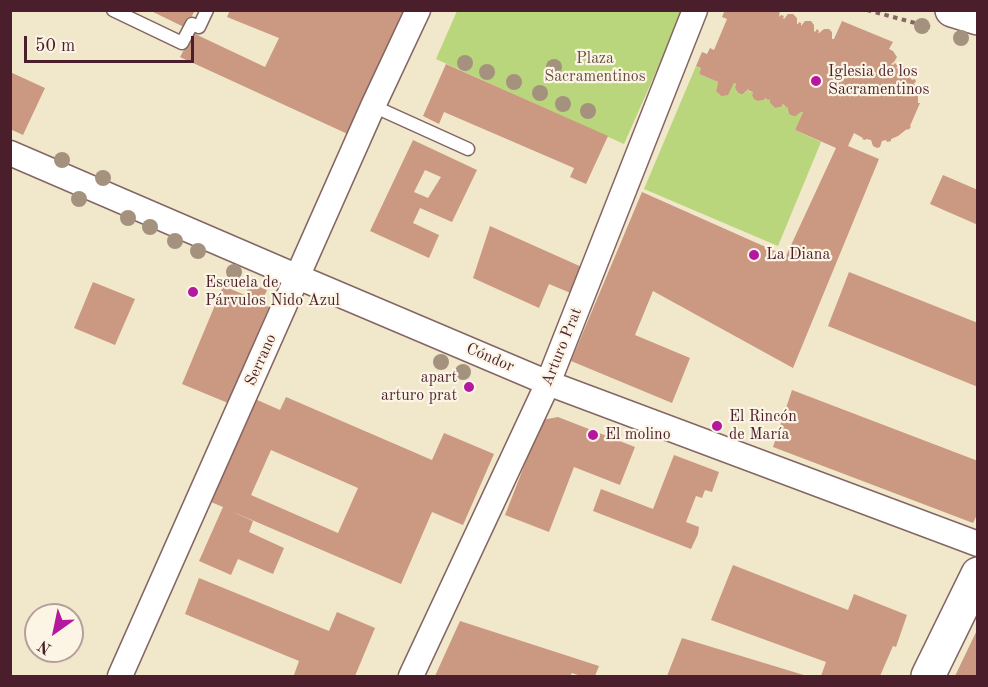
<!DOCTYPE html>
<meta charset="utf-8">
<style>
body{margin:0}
#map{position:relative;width:988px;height:687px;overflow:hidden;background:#f1e7cb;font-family:"Old Standard TT",serif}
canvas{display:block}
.frame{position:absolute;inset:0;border:12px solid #4a1f2b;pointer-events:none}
.north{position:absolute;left:24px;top:603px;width:60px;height:60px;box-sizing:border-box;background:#fcf5e5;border:2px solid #b59f9b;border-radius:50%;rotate:213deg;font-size:16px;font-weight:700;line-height:24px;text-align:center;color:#4a1f2b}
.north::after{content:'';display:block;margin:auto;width:21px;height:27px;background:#b5179e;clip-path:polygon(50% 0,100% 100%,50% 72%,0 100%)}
.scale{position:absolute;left:24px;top:36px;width:170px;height:27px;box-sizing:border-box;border:3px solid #4a1f2b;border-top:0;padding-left:8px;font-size:18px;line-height:21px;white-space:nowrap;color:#4a1f2b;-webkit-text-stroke:4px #fcf5e5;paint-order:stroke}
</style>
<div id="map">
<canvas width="988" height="687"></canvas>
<div class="frame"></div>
<div class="north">N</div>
<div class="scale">50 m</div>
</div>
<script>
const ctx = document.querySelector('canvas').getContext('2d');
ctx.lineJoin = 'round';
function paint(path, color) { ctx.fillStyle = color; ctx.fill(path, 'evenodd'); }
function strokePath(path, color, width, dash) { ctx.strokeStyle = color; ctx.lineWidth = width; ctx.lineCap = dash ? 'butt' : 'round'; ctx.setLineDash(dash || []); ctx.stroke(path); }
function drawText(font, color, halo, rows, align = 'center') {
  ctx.font = font + ' "Old Standard TT",serif'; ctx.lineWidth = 4.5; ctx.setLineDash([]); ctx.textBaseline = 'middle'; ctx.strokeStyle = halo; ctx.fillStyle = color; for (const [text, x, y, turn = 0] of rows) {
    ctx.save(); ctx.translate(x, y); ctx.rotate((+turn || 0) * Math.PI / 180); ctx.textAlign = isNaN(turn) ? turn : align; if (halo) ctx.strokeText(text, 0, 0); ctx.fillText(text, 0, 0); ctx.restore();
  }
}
paint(new Path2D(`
 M457 11H683L624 144 436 59Z
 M696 66 701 68 699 74 718 82 716 90C723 104 730 91 734 83L736 84C734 91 737 94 743 94L748 89 749 92H753C752 96 753 98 757 101L764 100 766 97 768 100 770 99V103L775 108 781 107 783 104 786 107 787 106 789 114 793 116H796L801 112H803L795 130 821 142 778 246 644 189Z`), '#b9d67c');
paint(new Path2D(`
 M149 10H195L186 28Z
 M230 10H406L352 136 180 57 193 33 265 67 279 38 227 17Z
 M725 10H780L779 17 781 15 784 16 783 18 784 19 788 14H793L797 18V24H798L799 22 801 23V26L805 21H811L814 25V31L815 32 817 29 819 31 818 33H819L824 29H829L832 32V39H834L842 21 893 42 889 49 893 51 897 57 894 62 891 64 893 65 895 63 898 66 896 68 899 69 903 66 910 67 912 72 909 76 912 80 915 79 916 82 914 83 918 95V103H920L910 126 911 127 908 130 907 129 898 136 891 139V141L887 142 886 140 882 141 880 147 877 148 873 146 871 140 866 139 865 140 862 139 863 138 854 133 848 146 879 159 793 368 653 291 635 335 690 358 672 403 571 361 642 192 786 256 836 148 795 130 803 112H801L796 116H793L789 114 787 106V108L783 104 781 107 775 108 770 103V99L769 100 766 99V97L764 100 757 101 754 99 752 95 753 92 749 91 748 89 743 94H740L737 92 735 88 736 84 734 83 728 95 723 96H721L716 91 718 82 699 74 701 68 696 66 702 52 707 54 710 48 714 50 727 19 722 17Z
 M446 64 608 136 586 184 570 177 574 168 444 112 439 124 423 116Z
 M10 72 45 88 23 135 10 129Z
 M413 140 477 170 452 222 420 208 413 223 439 235 429 258 370 231ZM425 170 441 177 428 198 414 192Z
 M943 175 978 190V225L930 204Z
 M490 226 584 268 573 294 549 284 539 308 473 278Z
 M849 272 978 323V387L828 326Z
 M93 282 135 299 115 345 74 328Z
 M250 283 267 290 261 304 269 307 228 403 182 384 223 286 245 295Z
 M792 390 978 461V513L973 523 773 447Z
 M286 397 432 460 444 433 494 454 463 525 432 512 401 584 231 511 253 521 249 532 284 548 273 574 238 559 231 575 199 561 223 507 211 502 255 399 280 410ZM271 450 358 488 338 533 251 495Z
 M558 417 635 447 620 485 574 467 549 532 505 515 542 420Z
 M674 455 719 472 712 492 705 490 702 498 696 496 686 522 699 527 698 534 691 549 593 511 601 489 653 509Z
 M733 565 848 610 854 594 907 615 896 647 893 646 880 676H821L826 662 711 620Z
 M199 578 329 631 337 612 375 628 355 676H298L294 675 299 661 185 614Z
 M460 621 599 666 595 676H581L572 673 570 676H435Z
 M978 628V676H955Z
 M682 638 807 676H667Z`), '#cb9981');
const service = new Path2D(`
 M113 10 182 43 192 24 199 27 207 10
 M373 106 468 149`);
const minor = new Path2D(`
 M10 153 298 277 548 383 978 544
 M120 676 373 106 418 10
 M411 676 548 383 695 10`);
const secondary = new Path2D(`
 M952 10 978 18`);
const primary = new Path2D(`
 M928 676 978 574`);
strokePath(service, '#846563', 15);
strokePath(minor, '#846563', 27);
strokePath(secondary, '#846563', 36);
strokePath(primary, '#846563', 36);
strokePath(new Path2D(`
 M867 10 930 27`), '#846563', 4, [4.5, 4.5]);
strokePath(service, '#fff', 12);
strokePath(minor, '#fff', 24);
strokePath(secondary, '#fff', 33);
strokePath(primary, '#fff', 33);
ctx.fillStyle = '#a5927e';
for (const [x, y] of [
 [922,26],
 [961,38],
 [465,63],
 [554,67],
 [487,72],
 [514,82],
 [540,93],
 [563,104],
 [588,111],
 [62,160],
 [103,178],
 [79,199],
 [128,218],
 [150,227],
 [175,241],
 [198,251],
 [234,272],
 [441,362],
 [463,372]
]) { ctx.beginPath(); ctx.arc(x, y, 8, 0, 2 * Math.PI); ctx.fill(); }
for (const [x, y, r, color] of [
 [816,81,6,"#b5179e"],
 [754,255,6,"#b5179e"],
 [193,292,6,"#b5179e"],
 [469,387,6,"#b5179e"],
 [717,426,6,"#b5179e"],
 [593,435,6,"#b5179e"]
]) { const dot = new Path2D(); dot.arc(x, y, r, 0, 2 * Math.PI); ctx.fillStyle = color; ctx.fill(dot); strokePath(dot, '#fcf5e5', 2); }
drawText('16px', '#664d3f', '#fcf5e5', [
 ["Plaza",595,59],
 ["Sacramentinos",595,77]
]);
drawText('16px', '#4a1f2b', '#fcf5e5', [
 ["Iglesia de los",828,72],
 ["Sacramentinos",828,90],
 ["La Diana",766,255],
 ["Escuela de",205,283],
 ["Párvulos Nido Azul",205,301],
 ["apart",457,378,"right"],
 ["arturo prat",457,396,"right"],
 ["El Rincón",729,417],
 ["de María",729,435],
 ["El molino",605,435]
], 'left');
drawText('16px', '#4a1f2b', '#fcf5e5', [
 ["Arturo Prat",562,347,-68],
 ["Cóndor",490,358,23],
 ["Serrano",261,360,-66]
]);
</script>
